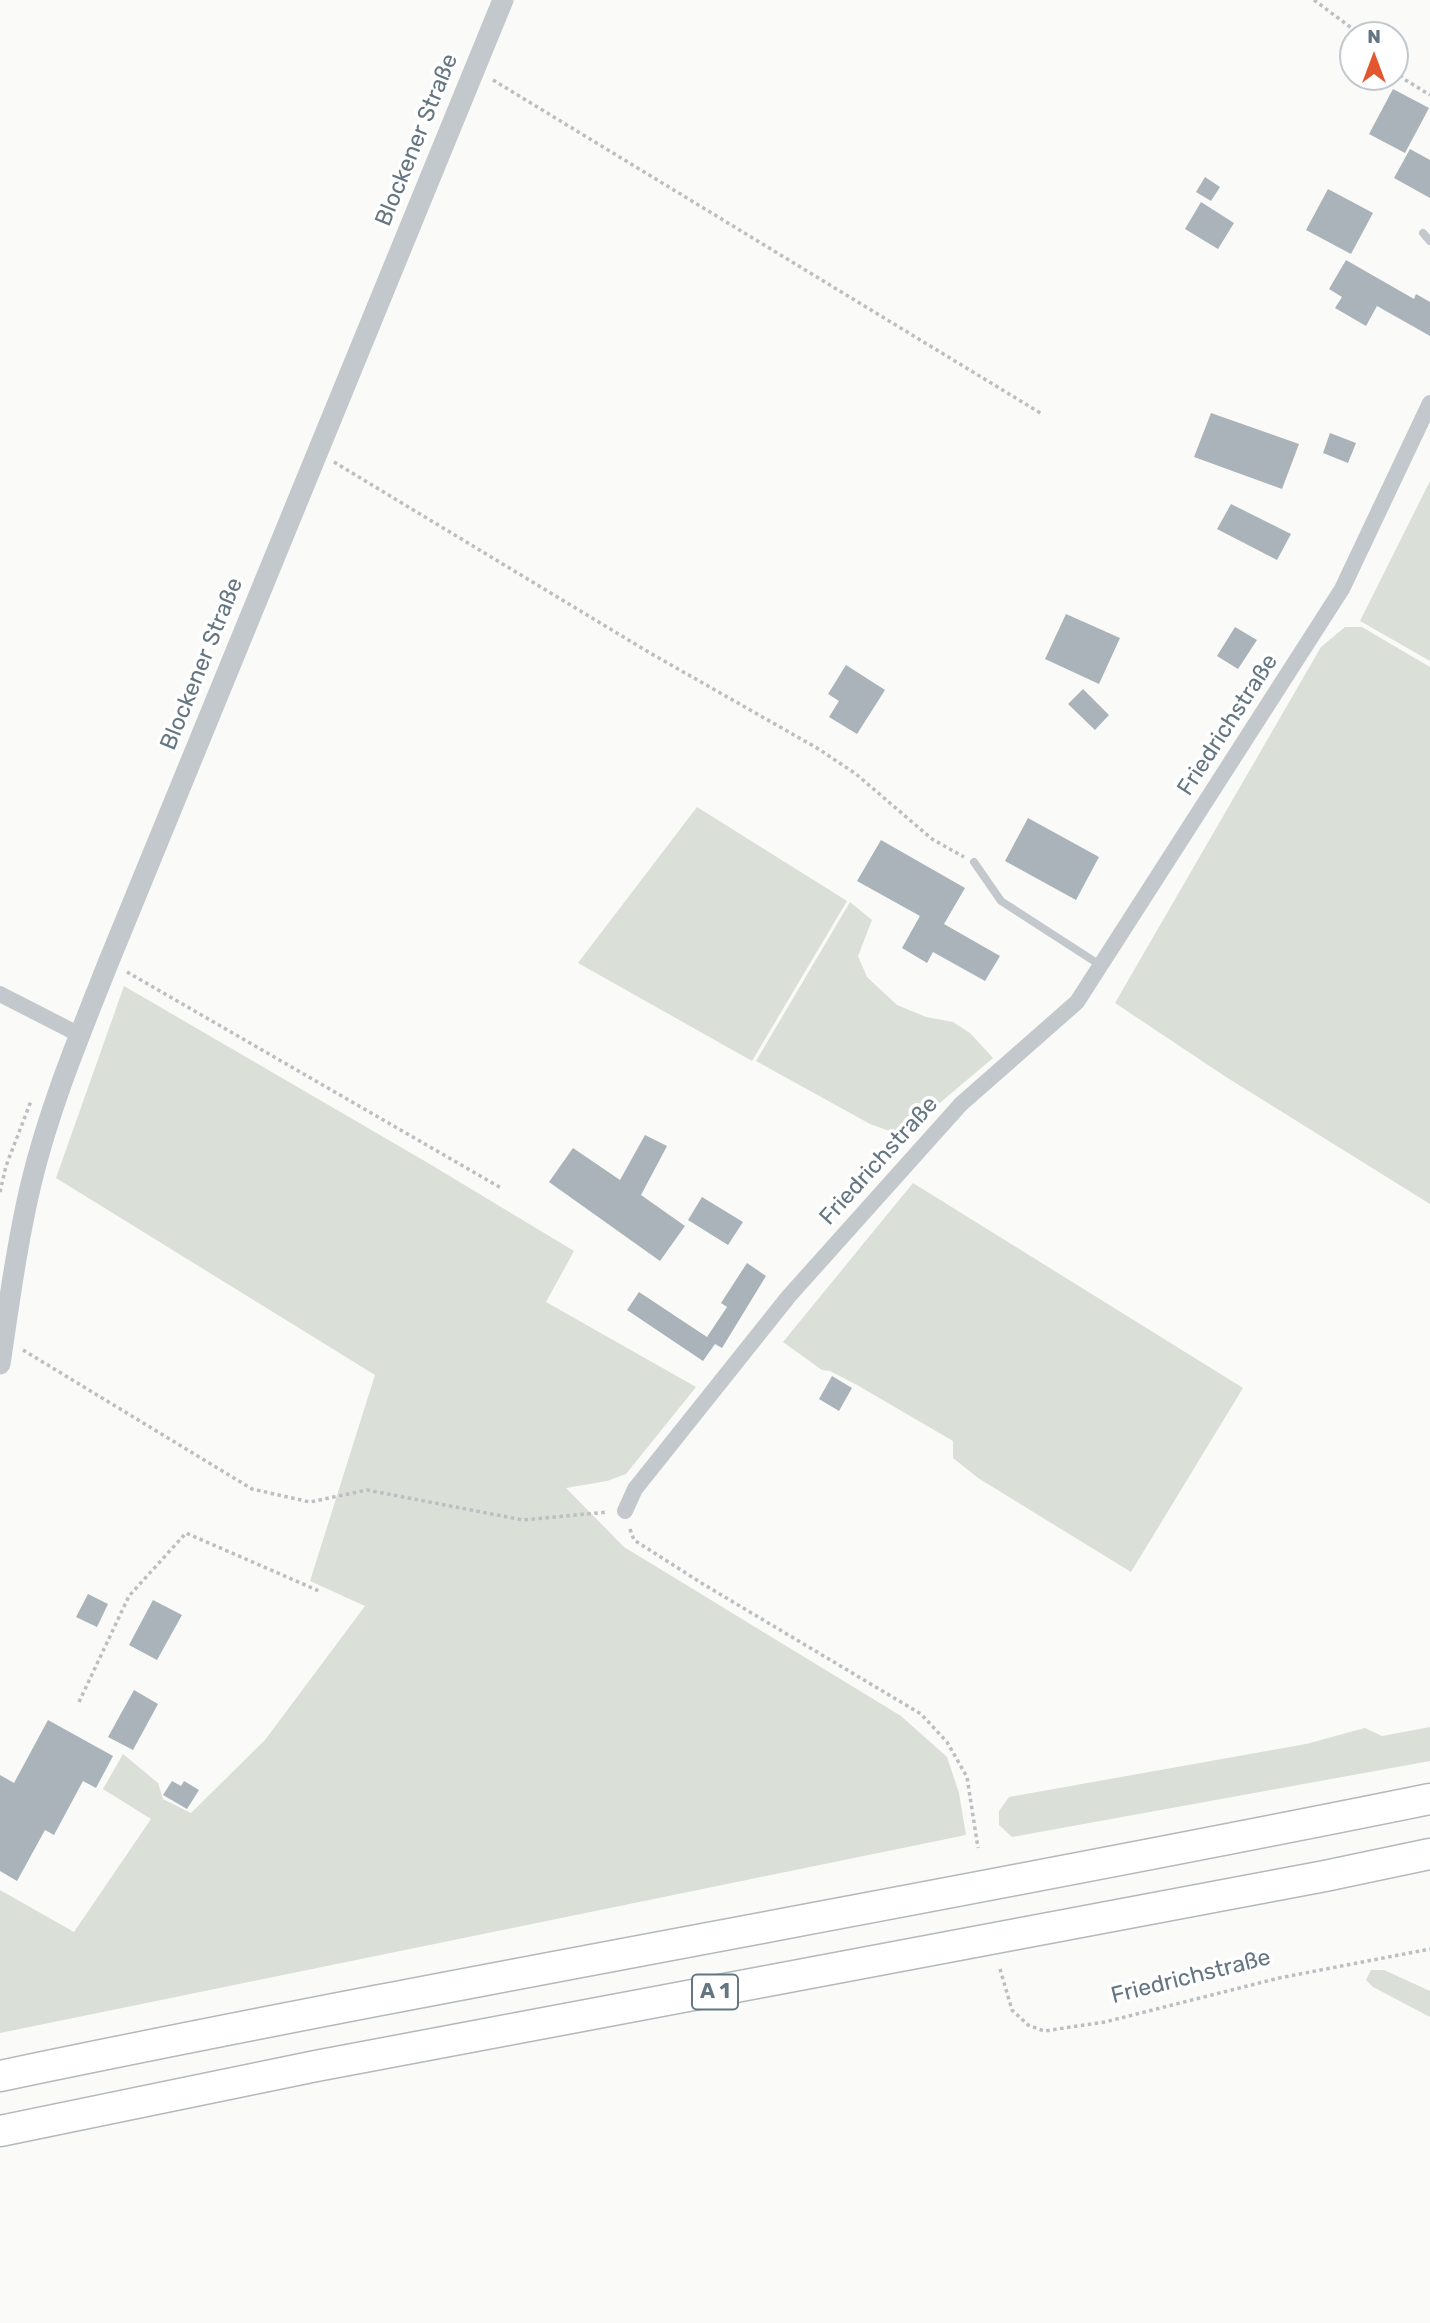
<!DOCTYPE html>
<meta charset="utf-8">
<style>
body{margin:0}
#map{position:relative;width:1430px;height:2323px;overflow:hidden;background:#fafaf8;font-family:Rubik,sans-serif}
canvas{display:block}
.north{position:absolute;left:1339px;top:21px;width:70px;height:70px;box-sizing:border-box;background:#fff;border:2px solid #c1c8cd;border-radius:50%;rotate:0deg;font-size:19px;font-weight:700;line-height:28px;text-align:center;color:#657683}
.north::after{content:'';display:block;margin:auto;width:24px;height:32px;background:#e4572e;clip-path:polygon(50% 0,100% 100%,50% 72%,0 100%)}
</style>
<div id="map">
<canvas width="1430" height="2323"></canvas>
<div class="north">N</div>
</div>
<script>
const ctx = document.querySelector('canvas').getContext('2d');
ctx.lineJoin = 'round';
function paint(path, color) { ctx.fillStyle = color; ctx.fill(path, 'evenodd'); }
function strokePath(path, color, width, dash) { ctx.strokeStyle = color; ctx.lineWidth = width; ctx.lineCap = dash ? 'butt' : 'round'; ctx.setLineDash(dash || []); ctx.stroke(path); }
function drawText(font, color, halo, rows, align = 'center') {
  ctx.font = font + ' Rubik,sans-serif'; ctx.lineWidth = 7; ctx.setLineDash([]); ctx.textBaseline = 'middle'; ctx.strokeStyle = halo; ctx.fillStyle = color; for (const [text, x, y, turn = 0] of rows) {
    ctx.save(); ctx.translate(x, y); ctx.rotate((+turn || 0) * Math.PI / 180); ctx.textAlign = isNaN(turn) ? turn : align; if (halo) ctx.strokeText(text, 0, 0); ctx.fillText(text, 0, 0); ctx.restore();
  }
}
paint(new Path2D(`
 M1430 481V661L1360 621Z
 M1345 627H1362L1430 667V1204L1226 1077 1115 1003 1321 647Z
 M697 807 847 901 752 1061 578 963Z
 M850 902 872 920 858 956 867 977 897 1005 926 1017 953 1022 970 1033 993 1058 909 1129 892 1132 870 1124 756 1061Z
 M124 986 428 1163 574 1251 546 1302 696 1387 626 1474 607 1481 566 1488 624 1547 901 1716 947 1757 959 1793 966 1835 0 2033V1890L74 1932 151 1819 103 1789 123 1754 158 1783 163 1799 191 1813 265 1740 365 1606 310 1581 375 1375 56 1178Z
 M913 1183 1243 1388 1131 1572 978 1478 953 1458V1441L857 1385 830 1371 822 1370 783 1342Z
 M1430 1727V1761L1012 1837 999 1825V1811L1009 1797 1306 1744 1365 1728 1382 1736Z
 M1371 1970H1384L1430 1991V2017L1373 1987 1366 1980Z`), '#dadfd7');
paint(new Path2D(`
 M1393 89 1429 108 1405 153 1369 134Z
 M1410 149 1430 160V198L1394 178Z
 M1205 177 1220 187 1211 201 1196 192Z
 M1328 189 1373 213 1351 254 1306 230Z
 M1201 202 1234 223 1218 249 1185 229Z
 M1346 260 1414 299 1416 294 1430 302V336L1377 306 1366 326 1335 308 1342 297 1329 289Z
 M1211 413 1299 444 1282 489 1194 457Z
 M1330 433 1356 443 1348 463 1323 453Z
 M1231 504 1291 534 1277 560 1217 529Z
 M1066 614 1120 638 1099 684 1045 659Z
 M1235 627 1257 640 1238 669 1217 656Z
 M846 665 885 690 857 734 829 717 839 701 828 694Z
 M1083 689 1109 715 1095 730 1068 704Z
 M1028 818 1099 857 1076 900 1005 861Z
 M881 840 965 888 944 924 1000 956 985 981 933 952 927 963 902 948 920 916 857 881Z
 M645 1135 667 1146 641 1195 685 1226 660 1261 549 1182 573 1148 620 1180Z
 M702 1197 743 1222 728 1245 688 1220Z
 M747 1263 766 1276 722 1348 715 1344 703 1361 627 1310 639 1292 707 1337 727 1307 721 1303Z
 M832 1376 852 1388 839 1411 819 1399Z
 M88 1594 108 1604 97 1627 76 1617Z
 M153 1600 182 1615 157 1660 129 1645Z
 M134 1690 158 1704 133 1750 108 1737Z
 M48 1720 113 1756 96 1788 83 1781 54 1835 45 1830 17 1881 0 1871V1775L14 1783Z
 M172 1781 181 1786 184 1781 199 1790 187 1809 163 1795Z`), '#aab3b9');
const motorway = new Path2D(`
 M0 2076C475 1977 954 1896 1430 1799
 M0 2131 316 2066 1325 1876 1430 1854`);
strokePath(motorway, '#b4b9bd', 33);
strokePath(new Path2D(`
 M1314 0 1361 35
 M1395 70 1404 79 1430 95
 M493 80 1042 414
 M334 462 650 653 817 748 856 774 932 839 964 857
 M127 972 501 1188
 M0 1192 6 1166 31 1101
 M23 1350 252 1489 310 1502 367 1490 523 1520 608 1512
 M630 1529 634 1540 703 1584 921 1714 947 1742 967 1777 978 1848
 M79 1702 129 1596 186 1533 319 1591
 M1000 1969 1012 2010 1028 2025 1044 2031 1105 2022 1279 1978 1430 1949`), '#bbbfc2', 3.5, [3.5, 3.5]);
strokePath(new Path2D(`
 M1423 233 1430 241
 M974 862 1001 901 1100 965`), '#c3c8cc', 8);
strokePath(new Path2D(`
 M0 994 80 1035
 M625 1511 635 1489 789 1296 961 1104 1077 1002 1342 589 1430 403`), '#c3c8cc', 16);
strokePath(new Path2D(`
 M0 1364C9 1304 17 1243 31 1184 49 1108 80 1034 109 961L503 0`), '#c3c8cc', 21);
strokePath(motorway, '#fff', 30);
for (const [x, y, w] of [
 [715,1992,46]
]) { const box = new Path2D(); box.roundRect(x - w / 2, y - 17.5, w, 35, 5); ctx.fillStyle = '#fff'; ctx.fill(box); strokePath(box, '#657683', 2); }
drawText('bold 21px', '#657683', null, [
 ["A 1",715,1992]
]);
drawText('23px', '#657683', '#fff', [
 ["Blockener Straße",417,140,-68],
 ["Blockener Straße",202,664,-68],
 ["Friedrichstraße",1228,725,-57],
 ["Friedrichstraße",879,1161,-48],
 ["Friedrichstraße",1191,1977,-14]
]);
</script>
